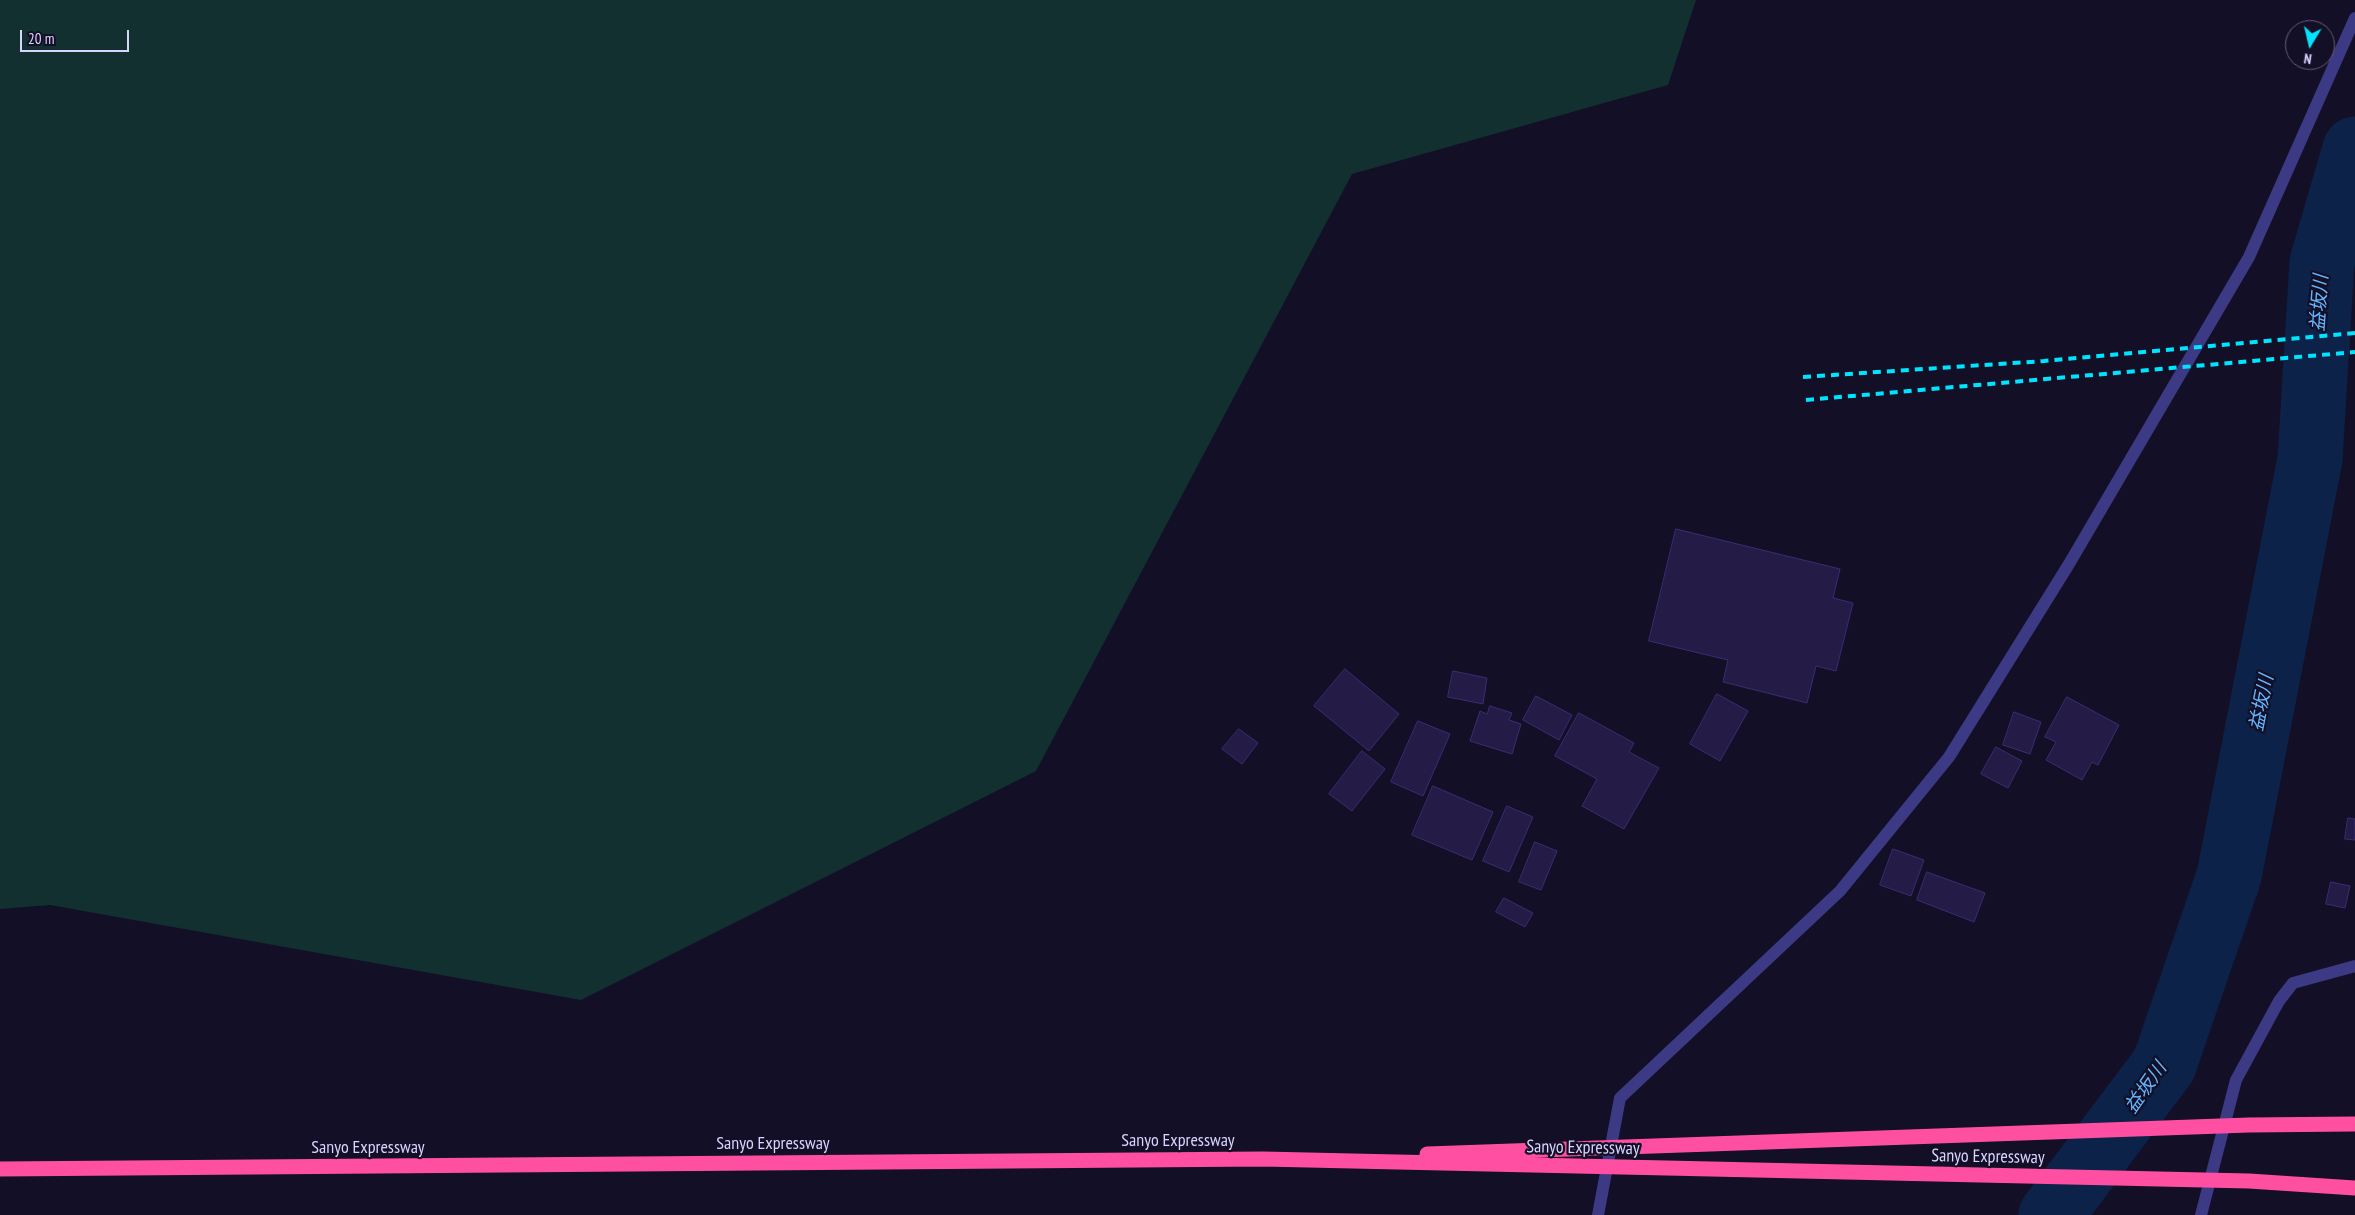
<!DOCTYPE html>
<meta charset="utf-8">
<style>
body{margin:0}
#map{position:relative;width:2355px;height:1215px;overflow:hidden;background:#130f26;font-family:"PT Sans Narrow",sans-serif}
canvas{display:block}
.north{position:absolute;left:2285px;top:20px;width:50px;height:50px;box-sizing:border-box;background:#130f26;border:1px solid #625e7d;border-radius:50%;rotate:189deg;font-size:14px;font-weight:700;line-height:20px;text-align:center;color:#d9d4ff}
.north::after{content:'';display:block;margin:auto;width:18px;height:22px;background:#00e5ff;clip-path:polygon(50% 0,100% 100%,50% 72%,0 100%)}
.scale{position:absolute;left:20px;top:30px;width:109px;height:22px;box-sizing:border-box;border:2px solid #d9d4ff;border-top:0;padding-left:6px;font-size:15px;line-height:18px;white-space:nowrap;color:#d9d4ff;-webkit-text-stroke:4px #130f26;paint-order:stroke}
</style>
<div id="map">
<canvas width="2355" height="1215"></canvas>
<div class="north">N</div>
<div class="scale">20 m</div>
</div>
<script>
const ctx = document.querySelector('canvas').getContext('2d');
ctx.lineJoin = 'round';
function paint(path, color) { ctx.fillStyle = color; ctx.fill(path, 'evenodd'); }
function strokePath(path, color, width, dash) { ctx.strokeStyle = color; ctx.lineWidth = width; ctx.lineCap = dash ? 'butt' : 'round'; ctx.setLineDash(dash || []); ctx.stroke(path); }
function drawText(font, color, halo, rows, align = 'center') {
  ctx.font = font + ' "PT Sans Narrow","Noto Sans JP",sans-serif'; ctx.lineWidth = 4.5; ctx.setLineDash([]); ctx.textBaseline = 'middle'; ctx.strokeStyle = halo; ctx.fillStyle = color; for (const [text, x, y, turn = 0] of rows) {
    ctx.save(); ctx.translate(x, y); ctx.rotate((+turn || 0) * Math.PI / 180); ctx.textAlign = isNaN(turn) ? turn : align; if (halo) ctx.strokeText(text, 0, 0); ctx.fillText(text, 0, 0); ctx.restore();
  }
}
paint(new Path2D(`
 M0 0H1696L1668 85 1352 174 1036 771 581 1000 50 905 0 909Z`), '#12302f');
strokePath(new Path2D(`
 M2051 1215 2164 1065 2229 876 2310 459 2322 262 2355 149`), '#0c2248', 65);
const building = new Path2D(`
 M1676 529 1840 569 1833 598 1853 603 1836 671 1816 666 1807 703 1723 682 1728 660 1649 641Z
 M1345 669 1399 714 1369 751 1314 706Z
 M1453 671 1487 678 1483 704 1448 697Z
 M1717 694 1748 711 1720 761 1690 744Z
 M1536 696 1572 715 1559 740 1523 720Z
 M2067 697 2119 725 2098 765 2092 762 2082 780 2046 760 2056 742 2045 737Z
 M1490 706 1512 713 1509 720 1521 724 1512 754 1470 741 1480 711 1487 714Z
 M2014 712 2041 722 2030 754 2003 745Z
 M1579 713 1634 743 1629 752 1659 768 1624 829 1582 806 1597 779 1555 756Z
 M1418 721 1450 734 1423 796 1391 782Z
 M1239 729 1258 743 1242 764 1222 749Z
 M1996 747 2022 761 2008 788 1981 774Z
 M1362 751 1385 769 1352 811 1329 794Z
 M1433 786 1493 812 1472 860 1412 835Z
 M1507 806 1533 817 1509 872 1483 861Z
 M2348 818 2355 819V840L2345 839Z
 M1535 842 1557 851 1541 890 1519 882Z
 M1893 849 1924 860 1911 896 1880 885Z
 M1927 872 1985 893 1974 922 1917 900Z
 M2331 882 2350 886 2345 908 2326 904Z
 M1504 898 1533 913 1525 927 1496 912Z`);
paint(building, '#241b47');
strokePath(building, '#3b2d73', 1);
strokePath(new Path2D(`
 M1598 1215 1620 1098 1840 891 1949 757 2069 564 2249 257 2355 18
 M2201 1215 2236 1080 2279 1001 2293 983 2355 966`), '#3d3a85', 12);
strokePath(new Path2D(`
 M1427 1154 2249 1125 2355 1124
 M0 1169 1263 1159 2249 1181 2355 1188`), '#ff4fa3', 15);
strokePath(new Path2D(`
 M1803 377 2044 361 2355 333
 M1806 400 2355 352`), '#00e5ff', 4, [8, 6]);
drawText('18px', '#d9d4ff', '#130f26', [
 ["Sanyo Expressway",1178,1141],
 ["Sanyo Expressway",773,1144],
 ["Sanyo Expressway",368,1148],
 ["Sanyo Expressway",1583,1148,1],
 ["Sanyo Expressway",1988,1157,1]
]);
drawText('italic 19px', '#62b6ff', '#130f26', [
 ["益坂川",2320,303,-86],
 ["益坂川",2262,703,-79],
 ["益坂川",2146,1088,-55]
]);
</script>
